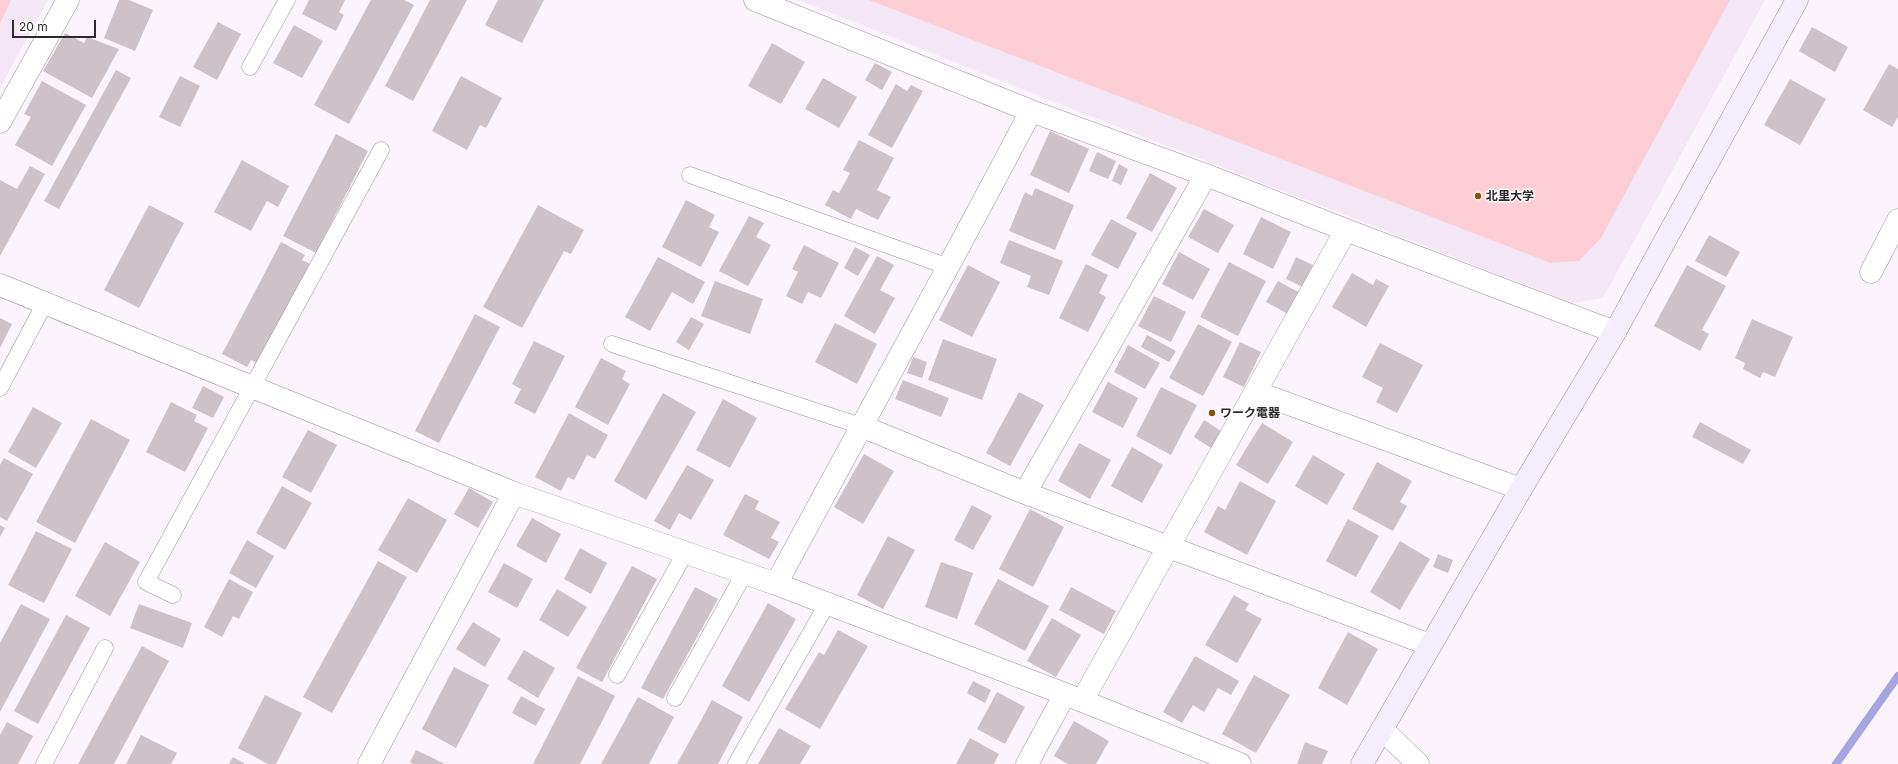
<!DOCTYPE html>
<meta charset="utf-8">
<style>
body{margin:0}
#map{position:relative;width:1898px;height:764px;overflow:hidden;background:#fcf4fc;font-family:Inter,sans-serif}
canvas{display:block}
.scale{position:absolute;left:12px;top:20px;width:84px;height:18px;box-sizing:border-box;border:2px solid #2d2a2d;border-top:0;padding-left:5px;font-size:12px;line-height:14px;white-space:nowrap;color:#2d2a2d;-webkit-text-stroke:3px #fff;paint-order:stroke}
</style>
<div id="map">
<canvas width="1898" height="764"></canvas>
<div class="scale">20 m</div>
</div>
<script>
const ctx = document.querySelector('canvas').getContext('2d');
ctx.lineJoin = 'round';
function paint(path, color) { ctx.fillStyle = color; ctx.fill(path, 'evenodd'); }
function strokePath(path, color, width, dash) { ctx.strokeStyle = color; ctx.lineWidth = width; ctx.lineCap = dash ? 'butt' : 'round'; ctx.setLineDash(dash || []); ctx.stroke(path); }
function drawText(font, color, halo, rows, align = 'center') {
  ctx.font = font + ' Inter,"Noto Sans JP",sans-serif'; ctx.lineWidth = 3; ctx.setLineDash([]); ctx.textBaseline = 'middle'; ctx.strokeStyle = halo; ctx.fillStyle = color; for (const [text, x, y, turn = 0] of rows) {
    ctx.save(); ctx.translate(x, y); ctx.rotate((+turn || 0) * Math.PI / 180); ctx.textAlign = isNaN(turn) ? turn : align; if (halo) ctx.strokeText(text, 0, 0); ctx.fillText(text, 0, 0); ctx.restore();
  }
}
paint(new Path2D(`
 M0 0H48L0 88Z
 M799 0H1765L1603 298 1572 303 1036 95Z`), '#f4e7f5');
paint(new Path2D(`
 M0 0H11L0 24Z
 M869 0H1730L1601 238 1579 261 1551 263Z`), '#feced7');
strokePath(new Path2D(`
 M1836 764 1898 676`), '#a6a5e1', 8);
paint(new Path2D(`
 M119 0H129L153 10 135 51 104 38Z
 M309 0H345L339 12 344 15 336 31 302 14Z
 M371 0H404L414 5 349 124 314 105Z
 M430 0H467L413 101 385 86Z
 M498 0H544L522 43 485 25Z
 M218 22 241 34 217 80 193 67Z
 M294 25 323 41 302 78 273 63Z
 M1812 27 1848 47 1835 72 1799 51Z
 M65 33 84 43 87 37 119 49 92 98 43 71Z
 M772 43 805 62 781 104 748 86Z
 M875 63 892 72 882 90 865 80Z
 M1889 64 1898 69V117L1892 127 1863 110Z
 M116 70 131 78 59 209 44 201Z
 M180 76 200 86 180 127 159 117Z
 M461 76 502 98 486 128 480 125 467 150 432 131Z
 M823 78 857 97 839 128 805 109Z
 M1790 79 1826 99 1800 145 1764 125Z
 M42 81 86 105 52 166 15 145 31 117 24 114Z
 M896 84 907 91 911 85 923 91 892 148 868 135Z
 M1050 131 1089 149 1069 193 1030 175Z
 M336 134 368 151 316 253 283 236Z
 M859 140 894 158 877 190 891 197 878 220 856 209 851 219 825 205 833 190 839 193 850 173 843 170Z
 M1097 152 1116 161 1108 179 1089 171Z
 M242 160 289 186 278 207 267 201 251 231 214 212Z
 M1119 164 1128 169 1121 185 1112 181Z
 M30 166 45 174 0 256V180L17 189Z
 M1150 173 1177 188 1152 232 1126 218Z
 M1035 188 1074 205 1055 250 1009 231 1025 192 1032 196Z
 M686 200 715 215 709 227 719 232 701 267 662 247Z
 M149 205 184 223 139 308 104 290Z
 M538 205 584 230 571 254 564 251 522 328 483 307Z
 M1204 209 1234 225 1218 253 1188 237Z
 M749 216 764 223 756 237 771 245 748 286 719 271Z
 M1261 217 1291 232 1273 269 1243 254Z
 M1111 219 1137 233 1118 269 1091 255Z
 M1709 235 1740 252 1726 277 1695 261Z
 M1009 240 1063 261 1049 295 1027 287 1031 276 1000 263Z
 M281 242 305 255 302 260 310 264 257 363 251 360 247 367 222 354Z
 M804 245 839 263 821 298 808 292 802 304 786 296 798 272 792 269Z
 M855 247 870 255 858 276 844 268Z
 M1179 252 1210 269 1193 300 1162 284Z
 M877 256 894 265 880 290 895 298 875 334 844 316Z
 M658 257 705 282 693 304 672 292 650 331 625 317Z
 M1296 257 1315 266 1305 288 1286 279Z
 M1229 262 1266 281 1238 336 1200 317Z
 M1086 264 1108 275 1099 293 1106 297 1088 332 1059 318Z
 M968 265 1000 282 972 337 939 320Z
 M1687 265 1726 286 1702 330 1709 334 1700 351 1654 326Z
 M1352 273 1373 285 1376 279 1389 286 1366 327 1332 307Z
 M715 281 763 299 750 334 701 316Z
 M1278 281 1300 293 1288 314 1266 302Z
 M1154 296 1186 312 1171 342 1138 326Z
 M475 314 500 327 439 443 415 431Z
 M691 317 704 324 689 350 676 342Z
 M0 318 12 324 0 348Z
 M1752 319 1793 337 1775 377 1763 372 1760 378 1743 369 1745 363 1735 358Z
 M835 323 877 344 857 384 815 362Z
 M1198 324 1232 342 1203 396 1169 378Z
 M1147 335 1176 351 1169 362 1141 347Z
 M943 339 997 359 982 400 928 380Z
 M534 341 565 356 535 414 514 403 521 389 512 384Z
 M1240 342 1261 352 1244 387 1223 377Z
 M1380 343 1423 365 1397 413 1376 402 1383 388 1362 377Z
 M1128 345 1160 363 1145 389 1114 372Z
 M913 357 927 362 922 378 907 373Z
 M601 358 626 371 622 379 630 384 608 425 575 407Z
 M903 380 949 398 941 417 895 399Z
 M1108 382 1138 398 1123 428 1092 412Z
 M203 386 224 397 213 418 192 408Z
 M1161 387 1197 405 1171 455 1136 436Z
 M1019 392 1044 405 1010 466 986 453Z
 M663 393 696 412 646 500 614 481Z
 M723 399 757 418 730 468 696 450Z
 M171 402 197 415 194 421 208 428 185 472 146 452Z
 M33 407 62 423 36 468 8 452Z
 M569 413 608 435 595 459 587 455 574 480 568 477 561 491 535 477Z
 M91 419 130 440 75 543 36 522Z
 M1204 420 1224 433 1214 450 1194 437Z
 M1700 422 1751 450 1743 464 1692 437Z
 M1262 423 1293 442 1268 484 1236 465Z
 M308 430 337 445 311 493 282 477Z
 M1079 443 1111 460 1090 499 1058 481Z
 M1132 447 1163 465 1142 503 1111 486Z
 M864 454 894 471 863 524 834 507Z
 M1313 455 1345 474 1327 505 1295 486Z
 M4 458 33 474 7 521 0 517V465Z
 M1377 462 1412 481 1400 502 1407 506 1393 531 1352 509Z
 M687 465 714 480 691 520 679 513 670 530 654 521Z
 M1240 481 1276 501 1247 555 1204 532 1218 506 1225 510Z
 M282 486 312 503 285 550 256 533Z
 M469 488 493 502 478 528 454 514Z
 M745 494 759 501 755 509 780 522 771 538 779 542 769 559 723 535Z
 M408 498 447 520 417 573 378 550Z
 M972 505 992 516 973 550 954 540Z
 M1030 509 1064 527 1033 587 999 569Z
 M532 518 561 534 546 563 516 546Z
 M1348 519 1379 536 1356 577 1326 561Z
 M0 525 5 528 0 537Z
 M36 531 72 549 44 603 8 585Z
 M888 536 915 550 883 609 857 595Z
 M247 540 274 556 256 588 229 573Z
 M1400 541 1430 559 1400 610 1370 592Z
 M105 542 140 562 110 616 75 596Z
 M580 548 607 563 591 594 564 579Z
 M1438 554 1453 560 1448 573 1433 567Z
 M378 561 407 577 332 713 303 697Z
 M941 562 973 573 957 619 925 607Z
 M504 563 533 579 517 608 488 592Z
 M632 566 657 579 602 682 576 668Z
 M229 579 253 592 239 619 233 616 222 637 204 627Z
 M998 579 1049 606 1025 651 974 624Z
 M695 587 718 599 663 699 641 688Z
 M1071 587 1116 611 1104 634 1059 610Z
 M557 589 587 607 568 637 539 620Z
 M1234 595 1249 604 1245 610 1262 619 1237 663 1205 645Z
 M768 603 796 619 749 702 722 686Z
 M21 604 50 619 0 712V643Z
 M139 604 192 623 183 648 130 628Z
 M66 615 90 628 38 724 14 711Z
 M1052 618 1081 635 1056 677 1027 661Z
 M473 622 501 639 485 667 456 649Z
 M838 630 868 646 820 729 785 709 819 652 824 655Z
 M1348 632 1378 649 1347 705 1318 688Z
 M142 646 169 661 114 764H78Z
 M524 650 555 668 538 698 507 679Z
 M1195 656 1239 681 1231 695 1218 688 1204 712 1193 705 1182 723 1163 712Z
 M454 667 489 685 456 748 422 729Z
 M1254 675 1290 695 1256 753 1222 734Z
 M578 676 615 696 580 764H533Z
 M973 681 991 690 985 703 967 693Z
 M997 692 1025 707 1005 744 977 729Z
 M265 695 302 713 276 764H268L238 748Z
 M521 696 545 709 536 726 512 713Z
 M638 697 674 717 649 764H601Z
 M712 700 743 717 718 764H677Z
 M1074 721 1109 741 1096 764H1068L1054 756Z
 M7 722 33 736 18 764H0V735Z
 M779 728 811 746 800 764H758Z
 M141 735 177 753 171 764H126Z
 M970 738 999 754 994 764H956Z
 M1305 742 1328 751 1322 764H1297Z
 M416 750 445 764H413L410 762Z
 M233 757 245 764H229Z`), '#ccc2c7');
const lane = new Path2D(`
 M250 67 287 0
 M690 175 949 267
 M612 344 861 426
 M0 388 45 303
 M173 595 146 582 381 150
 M617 675 685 553
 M675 698 744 574
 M44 764 105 648
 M736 764 827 604`);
const street = new Path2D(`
 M755 0 1031 111 1206 175 1346 230 1615 332
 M0 122 68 0
 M1871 272 1898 220
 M0 285 514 493 776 584 1065 694 1240 764
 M1256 392 1521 489
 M861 426 1025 493 1430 645
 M1025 493 1206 175
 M776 584C861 426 948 270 1031 111
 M1082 701 1346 230
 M1382 729 1418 764
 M369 764 514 493
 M1027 764 1065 694`);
const secondary = new Path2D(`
 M1362 764 1521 489 1615 332 1797 0`);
strokePath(lane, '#9b949b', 17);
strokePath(street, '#9b949b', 23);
strokePath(secondary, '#9b949b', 23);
strokePath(lane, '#fff', 16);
strokePath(street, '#fff', 22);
strokePath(secondary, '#f4eefc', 22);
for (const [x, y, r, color] of [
 [1478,196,4,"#8a5304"],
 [1212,413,4,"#8a5304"]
]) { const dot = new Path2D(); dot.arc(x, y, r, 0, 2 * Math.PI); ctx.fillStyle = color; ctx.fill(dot); strokePath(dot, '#fff', 1.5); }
drawText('bold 12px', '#2d2a2d', '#fff', [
 ["北里大学",1486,196],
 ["ワーク電器",1220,413]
], 'left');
</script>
